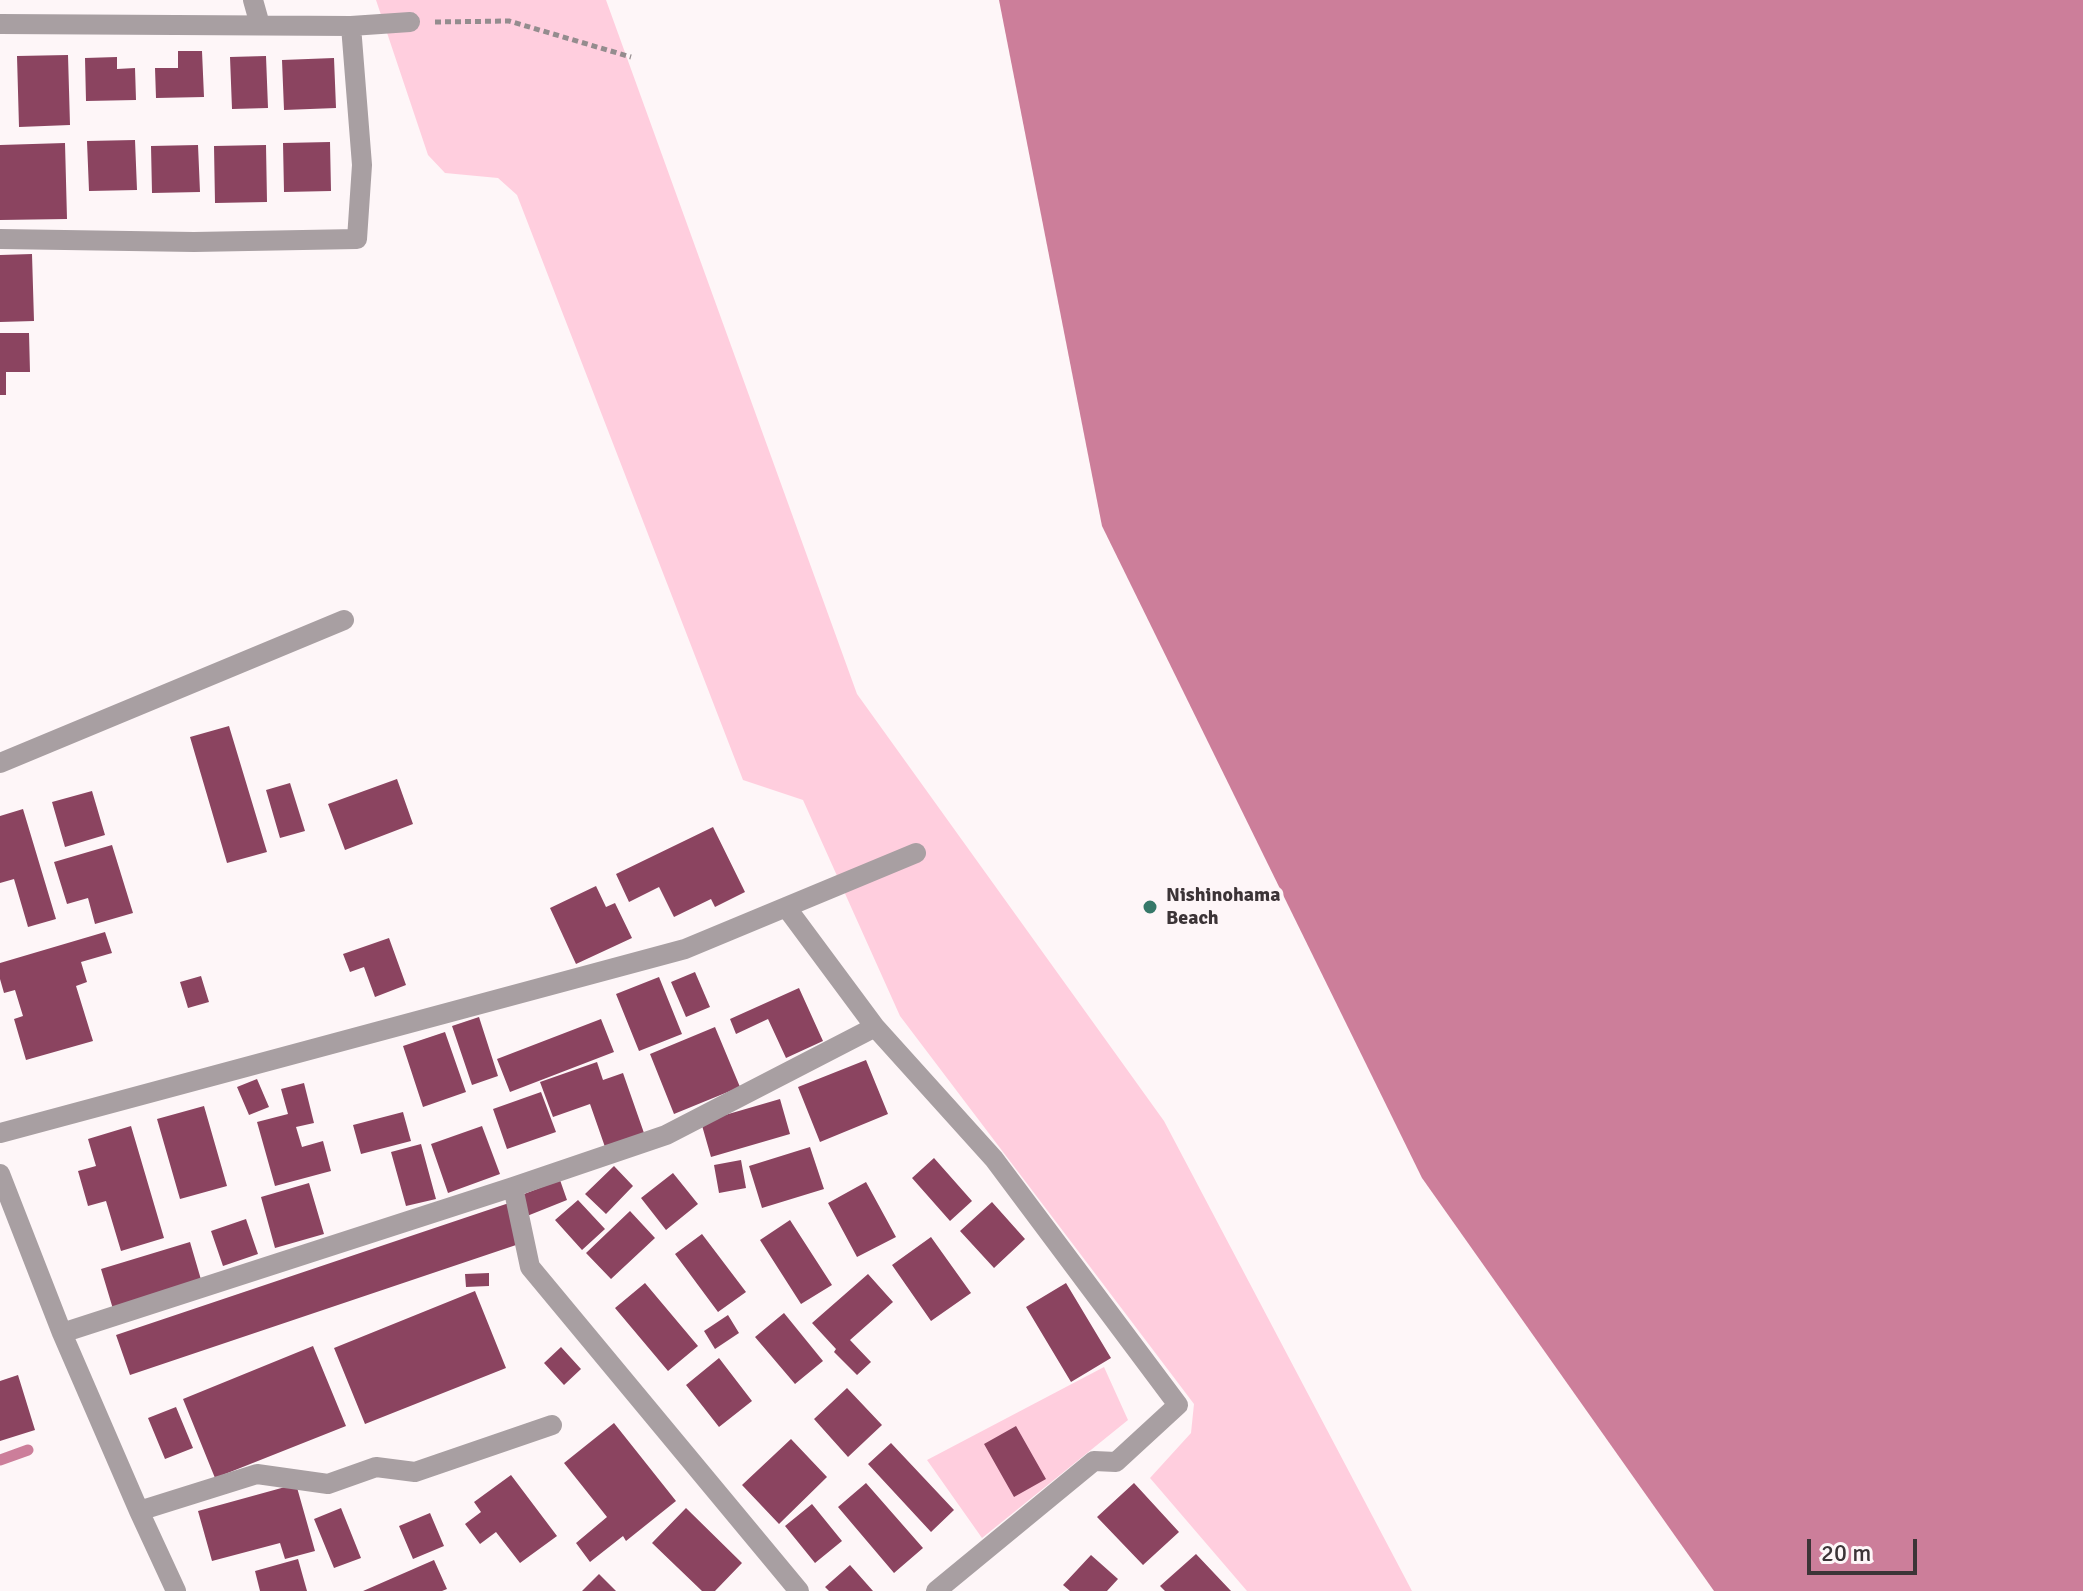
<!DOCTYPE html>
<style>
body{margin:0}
#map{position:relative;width:2083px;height:1591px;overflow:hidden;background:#fef6f8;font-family:Signika,sans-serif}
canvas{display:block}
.scale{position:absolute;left:1807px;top:1539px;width:110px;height:36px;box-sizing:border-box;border:4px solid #3c3437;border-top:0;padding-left:10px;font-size:24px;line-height:28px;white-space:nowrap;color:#3c3437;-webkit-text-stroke:6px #fef6f8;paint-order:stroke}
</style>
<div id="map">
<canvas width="2083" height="1591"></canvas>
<div class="scale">20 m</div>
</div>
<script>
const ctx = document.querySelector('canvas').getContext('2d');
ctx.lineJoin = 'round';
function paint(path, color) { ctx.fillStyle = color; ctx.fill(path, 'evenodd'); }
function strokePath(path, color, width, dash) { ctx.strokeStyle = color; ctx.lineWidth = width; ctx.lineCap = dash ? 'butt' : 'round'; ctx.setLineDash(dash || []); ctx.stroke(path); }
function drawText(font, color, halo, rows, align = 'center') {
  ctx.font = font + ' Signika,sans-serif'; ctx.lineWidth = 8; ctx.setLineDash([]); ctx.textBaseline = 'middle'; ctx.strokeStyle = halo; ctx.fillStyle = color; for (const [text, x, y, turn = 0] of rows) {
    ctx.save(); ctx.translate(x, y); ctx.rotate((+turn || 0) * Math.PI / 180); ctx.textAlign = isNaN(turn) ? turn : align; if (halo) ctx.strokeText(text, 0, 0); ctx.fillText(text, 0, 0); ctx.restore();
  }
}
paint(new Path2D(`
 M376 0H606L857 694 1164 1121 1412 1591H1247L1150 1478 1191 1433 1194 1404 900 1016 803 800 743 780 517 195 498 178 445 173 428 155Z
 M1104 1367 1128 1420 982 1538 927 1460Z`), '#ffcede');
paint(new Path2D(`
 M999 0H2083V1591H1714L1422 1178 1102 526Z`), '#cc7e9a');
strokePath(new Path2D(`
 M0 1460 28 1450`), '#cc7e9a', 11);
paint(new Path2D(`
 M178 51H202L204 97 156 98 155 68H178Z
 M68 55 70 125 19 127 17 56Z
 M266 56 268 108 232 109 230 57Z
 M117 57V69L135 68 136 100 86 101 85 58Z
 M334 58 336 108 284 110 282 60Z
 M135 140 137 190 89 191 87 141Z
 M330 142 331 191 284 192 283 143Z
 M65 143 67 219 0 220V145Z
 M198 145 200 192 152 193 151 146Z
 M266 145 267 202 215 203 214 146Z
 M32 254 34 321 0 322V255Z
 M0 333H29L30 372H6V395H0Z
 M229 726 267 852 227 863 190 737Z
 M397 779 413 824 345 850 328 804Z
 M290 783 305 831 280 838 266 790Z
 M92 791 105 835 65 847 52 802Z
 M23 809 56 919 28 927 14 879 0 883V816Z
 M713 827 745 892 715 907 711 899 674 917 659 887 629 902 616 874Z
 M112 845 133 913 95 924 88 898 67 904 54 862Z
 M596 886 606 907 615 903 632 938 576 964 550 908Z
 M105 932 112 953 81 962 87 982 76 986 93 1041 26 1060 14 1019 23 1016 15 990 4 993 0 979V963Z
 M389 938 406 985 375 997 364 967 350 972 343 954Z
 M695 972 710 1007 686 1017 671 982Z
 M201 976 209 1002 188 1008 180 982Z
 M659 977 682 1034 639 1051 616 994Z
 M799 988 823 1041 786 1058 768 1019 736 1034 730 1019Z
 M479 1017 498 1076 472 1085 452 1026Z
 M601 1019 614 1052 510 1092 497 1059Z
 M715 1027 740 1087 674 1114 650 1054Z
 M445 1032 466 1092 423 1107 403 1046Z
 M866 1060 888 1114 820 1142 798 1087Z
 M597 1062 603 1080 623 1073 644 1133 605 1147 590 1104 553 1117 540 1082Z
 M257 1079 269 1107 249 1115 237 1087Z
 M304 1083 314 1123 296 1127 302 1147 323 1141 331 1171 275 1186 257 1122 288 1114 281 1089Z
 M541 1092 556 1132 507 1149 493 1109Z
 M780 1099 790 1134 711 1157 701 1122Z
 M204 1106 227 1186 180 1199 157 1119Z
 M403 1112 411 1141 361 1154 353 1125Z
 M131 1126 164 1238 121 1251 106 1201 88 1206 78 1171 96 1166 88 1139Z
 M482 1126 500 1174 448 1193 431 1144Z
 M421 1144 436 1199 406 1206 391 1152Z
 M810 1147 824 1189 762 1208 749 1166Z
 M934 1158 972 1201 950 1221 912 1178Z
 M741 1160 746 1188 719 1193 714 1165Z
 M614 1166 633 1186 606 1214 585 1194Z
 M673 1173 698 1204 666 1230 641 1198Z
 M560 1180 567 1200 527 1216 519 1196Z
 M866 1182 896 1237 857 1257 828 1203Z
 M309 1183 324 1234 275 1248 261 1197Z
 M578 1200 605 1229 582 1250 555 1220Z
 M992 1202 1025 1239 994 1268 960 1231Z
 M509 1203 522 1243 130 1375 116 1335Z
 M630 1211 655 1238 611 1279 586 1253Z
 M246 1219 258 1254 223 1266 211 1231Z
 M790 1220 832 1285 801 1304 760 1240Z
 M702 1234 746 1292 718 1312 675 1254Z
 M931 1237 971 1293 931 1321 892 1265Z
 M190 1242 202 1283 113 1309 101 1269Z
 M489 1273V1286L466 1287 465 1274Z
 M868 1274 893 1302 850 1340 871 1362 857 1375 834 1352 836 1349 812 1323Z
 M645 1283 698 1346 668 1371 615 1308Z
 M1066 1283 1111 1358 1071 1382 1026 1307Z
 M475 1291 506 1368 365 1424 334 1348Z
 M784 1313 823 1361 795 1384 755 1337Z
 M728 1315 739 1333 715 1349 704 1331Z
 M313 1346 346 1426 215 1478 183 1399Z
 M561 1347 581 1369 564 1385 544 1363Z
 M719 1358 752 1401 719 1427 686 1385Z
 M18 1375 35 1430 0 1441V1381Z
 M847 1388 882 1425 848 1457 814 1419Z
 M176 1407 193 1448 165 1459 148 1418Z
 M614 1423 676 1501 626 1541 623 1536 590 1562 576 1543 607 1517 564 1463Z
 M1016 1426 1046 1479 1014 1497 984 1444Z
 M791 1439 827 1477 779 1524 742 1485Z
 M891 1443 954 1510 931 1532 868 1464Z
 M511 1475 557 1536 520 1563 496 1532 480 1544 465 1524 481 1512 474 1502Z
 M866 1483 923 1548 894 1573 838 1507Z
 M1134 1483 1179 1532 1143 1565 1097 1517Z
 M296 1484 315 1551 285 1559 280 1543 212 1561 198 1511Z
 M812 1504 842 1541 815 1563 785 1526Z
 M341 1508 361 1558 334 1568 314 1519Z
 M686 1508 742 1563 715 1591H702L652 1543Z
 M430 1513 444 1546 413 1559 399 1526Z
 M1196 1554 1231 1591H1165L1160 1586Z
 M1091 1555 1118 1579 1107 1591H1070L1063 1585Z
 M298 1559 307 1591H260L255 1571Z
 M434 1560 447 1589 442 1591H363Z
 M850 1565 873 1591H829L825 1587Z
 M599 1574 616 1591H582Z`), '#8b4460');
strokePath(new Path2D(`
 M435 22 509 21 631 57`), '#948c8e', 5, [6, 4]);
strokePath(new Path2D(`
 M253 0 260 25
 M0 24 351 26 410 22
 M0 239 194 242 357 239 362 165 351 26
 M0 763 344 620
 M786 907 875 1027 994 1159 1178 1405 1116 1462 1094 1461 936 1591
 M0 1133 685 949 916 853
 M0 1174 62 1333 139 1511 176 1591
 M513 1187 530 1267 799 1591
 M62 1333 513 1187 666 1135 875 1027
 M139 1511 257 1474 328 1484 376 1467 415 1472 552 1425`), '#a89fa2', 20);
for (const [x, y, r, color] of [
 [1150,907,8,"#367869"]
]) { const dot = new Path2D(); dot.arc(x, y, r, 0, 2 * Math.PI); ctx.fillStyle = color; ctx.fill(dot); strokePath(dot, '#fef6f8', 3); }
drawText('bold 20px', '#3c3437', '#fef6f8', [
 ["Nishinohama",1166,896],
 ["Beach",1166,919]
], 'left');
</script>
